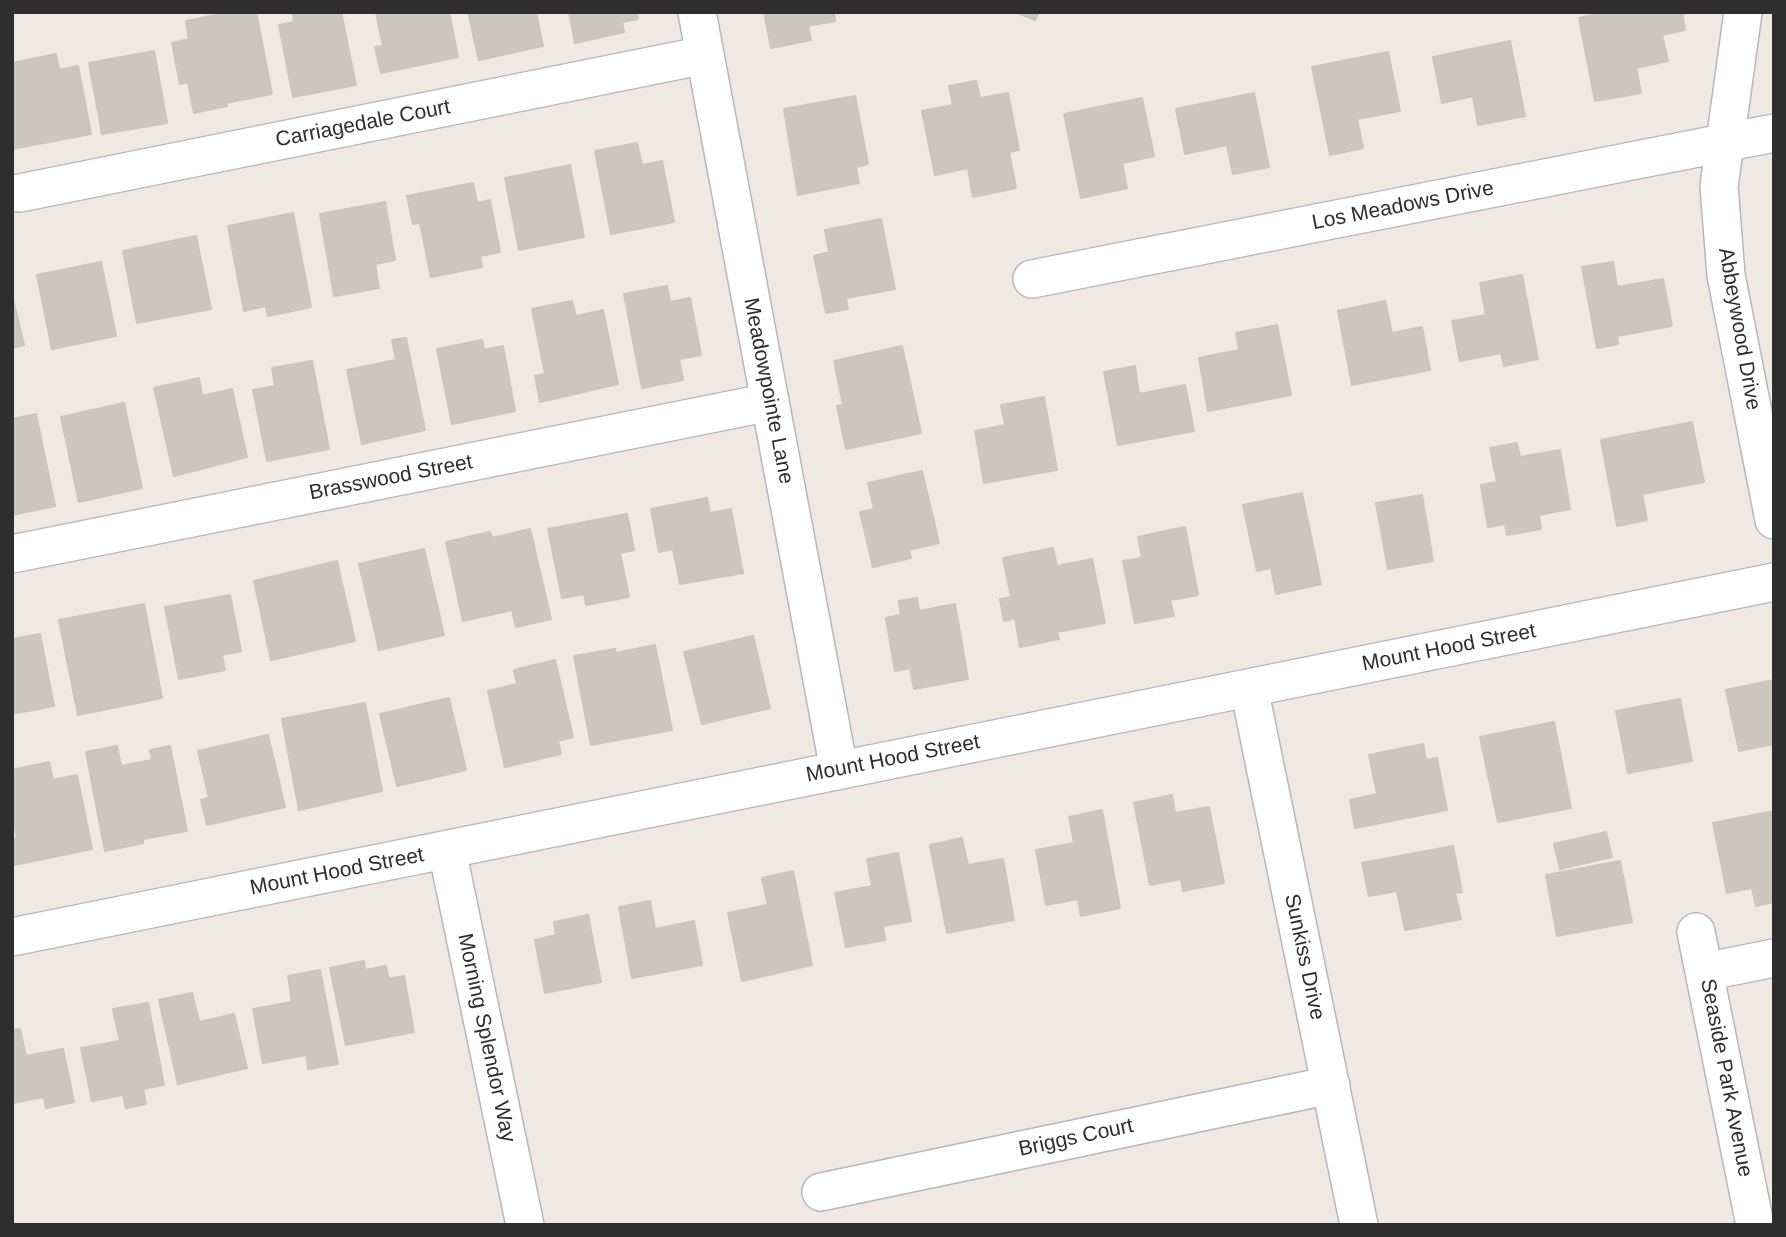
<!DOCTYPE html>
<style>
body{margin:0}
#map{position:relative;width:1786px;height:1237px;overflow:hidden;background:#efe9e1;font-family:Helvetica,sans-serif}
canvas{display:block}
.frame{position:absolute;inset:0;border:14px solid #2e2e2e;pointer-events:none}
</style>
<div id="map">
<canvas width="1786" height="1237"></canvas>
<div class="frame"></div>
</div>
<script>
const ctx = document.querySelector('canvas').getContext('2d');
ctx.lineJoin = 'round';
function paint(path, color) { ctx.fillStyle = color; ctx.fill(path, 'evenodd'); }
function strokePath(path, color, width, dash) { ctx.strokeStyle = color; ctx.lineWidth = width; ctx.lineCap = dash ? 'butt' : 'round'; ctx.setLineDash(dash || []); ctx.stroke(path); }
function drawText(font, color, halo, rows, align = 'center') {
  ctx.font = font + ' Helvetica,sans-serif'; ctx.lineWidth = 7; ctx.setLineDash([]); ctx.textBaseline = 'middle'; ctx.strokeStyle = halo; ctx.fillStyle = color; for (const [text, x, y, turn = 0] of rows) {
    ctx.save(); ctx.translate(x, y); ctx.rotate((+turn || 0) * Math.PI / 180); ctx.textAlign = isNaN(turn) ? turn : align; if (halo) ctx.strokeText(text, 0, 0); ctx.fillText(text, 0, 0); ctx.restore();
  }
}
const building = new Path2D(`
 M231 12H256L272 94 226 103 227 106 194 113 188 82 180 84 172 43 189 39 186 21Z
 M293 12H341L356 85 293 97 279 25 294 22Z
 M376 12H449L458 57 381 73 375 47 383 46Z
 M468 12H536L543 46 479 60Z
 M569 12H636L638 19 622 22 624 32 575 43Z
 M764 12H834L835 21 808 26 811 40 771 48Z
 M1016 12H1039L1035 20Z
 M1606 12H1682L1685 30 1662 35 1668 61 1636 68 1641 93 1595 101 1579 18Z
 M1510 41 1525 116 1478 125 1473 96 1442 103 1433 57Z
 M154 51 167 123 102 134 89 63Z
 M1388 52 1400 111 1357 119 1363 148 1330 155 1312 67Z
 M56 54 59 70 78 66 91 134 12 149V63Z
 M976 81 980 98 1008 93 1019 150 1009 152 1016 188 973 197 968 168 935 175 922 111 953 105 949 86Z
 M1254 93 1269 167 1233 174 1227 145 1185 154 1176 109Z
 M855 96 868 164 856 167 859 183 798 195 784 109Z
 M1142 98 1154 156 1122 163 1127 188 1081 198 1064 114Z
 M637 143 642 165 662 161 674 222 611 234 595 151Z
 M570 165 584 237 519 250 505 178Z
 M473 183 477 203 490 200 500 252 480 256 482 267 431 277 420 223 413 224 407 196Z
 M385 202 395 260 375 264 379 288 334 296 320 214Z
 M293 213 311 307 268 316 266 306 244 311 228 226Z
 M881 219 895 289 846 298 848 309 826 313 814 256 829 252 825 230Z
 M196 236 211 309 137 323 123 251Z
 M101 262 116 336 52 349 37 275Z
 M1613 262 1617 287 1663 279 1672 326 1617 336 1618 344 1597 348 1582 267Z
 M1522 275 1538 359 1504 366 1501 353 1460 361 1452 321 1486 315 1480 283Z
 M667 286 670 302 690 298 701 355 679 359 683 380 642 388 624 294Z
 M12 295 24 345 12 348Z
 M572 301 576 316 603 310 618 384 540 402 535 376 545 374 532 309Z
 M1385 301 1392 333 1422 327 1430 370 1352 385 1338 311Z
 M1277 325 1291 395 1208 411 1199 358 1239 350 1236 333Z
 M406 338 425 430 362 444 347 370 396 360 392 340Z
 M482 340 484 350 503 346 515 411 452 424 437 349Z
 M902 346 921 433 846 449 837 406 843 405 834 361Z
 M312 361 329 449 267 461 253 390 275 386 272 368Z
 M1135 366 1139 394 1185 385 1194 431 1118 445 1104 372Z
 M199 378 202 396 232 389 247 457 174 476 154 388Z
 M1044 397 1057 470 984 483 975 431 1005 425 1001 405Z
 M124 403 142 488 79 502 61 417Z
 M36 414 55 506 12 515V419Z
 M1692 422 1704 482 1642 494 1647 520 1617 526 1601 440Z
 M1517 443 1520 457 1560 450 1570 509 1539 515 1541 529 1507 535 1505 524 1488 527 1481 485 1497 482 1490 448Z
 M922 471 939 543 909 550 911 558 873 567 860 512 874 509 868 483Z
 M1302 493 1321 584 1276 594 1271 568 1257 571 1243 505Z
 M1422 495 1433 561 1388 569 1376 503Z
 M707 498 710 513 731 509 743 573 680 584 673 549 659 552 651 509Z
 M627 514 634 550 620 553 629 597 586 605 584 594 562 598 548 529Z
 M1185 527 1198 595 1170 600 1174 616 1135 623 1123 561 1142 558 1138 537Z
 M530 529 551 619 516 627 512 610 463 621 446 542 490 532 492 538Z
 M1053 548 1057 566 1092 559 1105 623 1057 632 1059 639 1020 647 1015 618 1004 621 1000 599 1011 597 1003 558Z
 M424 549 444 635 379 650 359 564Z
 M337 561 355 641 271 660 254 581Z
 M230 595 241 651 222 655 225 670 179 679 165 607Z
 M917 598 919 611 955 604 968 679 914 689 910 668 895 671 886 618 901 615 899 601Z
 M144 604 162 698 78 715 59 620Z
 M40 634 54 706 12 714V639Z
 M753 636 770 708 702 724 684 652Z
 M655 645 672 730 591 745 574 656 615 649 616 653Z
 M555 660 573 737 558 741 561 754 505 767 488 691 517 684 514 670Z
 M1774 680V744L1739 751 1726 690Z
 M449 698 466 770 397 786 380 714Z
 M1680 699 1692 761 1628 773 1616 711Z
 M365 703 382 791 299 810 282 719Z
 M1554 722 1571 808 1498 822 1480 737Z
 M268 735 285 807 207 825 201 800 209 798 198 751Z
 M1423 744 1426 760 1437 758 1447 810 1355 828 1350 800 1377 794 1369 755Z
 M117 746 121 766 152 760 150 750 170 746 187 831 143 839V843L105 851 86 752Z
 M49 762 53 780 77 775 92 849 14 865 12 839 17 838 12 814V770Z
 M1172 795 1175 813 1209 807 1224 883 1183 891 1181 879 1150 885 1134 803Z
 M1102 810 1120 908 1081 916 1078 899 1046 905 1036 850 1074 843 1069 817Z
 M1774 811V902L1756 906 1752 888 1727 893 1713 823Z
 M1606 832 1612 857 1560 869 1554 844Z
 M962 838 968 865 1003 859 1014 920 947 933 930 845Z
 M1453 846 1462 892 1455 893 1461 919 1405 930 1397 891 1369 896 1362 863Z
 M898 853 911 921 883 926 885 940 846 947 835 893 872 886 867 859Z
 M1620 861 1632 922 1557 936 1546 875Z
 M793 871 812 965 742 981 728 913 768 905 762 878Z
 M650 901 655 929 694 921 702 965 632 978 619 907Z
 M588 915 601 982 545 993 535 940 556 935 554 922Z
 M364 961 365 970 386 966 389 979 404 976 414 1032 346 1045 330 968Z
 M320 970 338 1064 308 1069 306 1055 263 1063 253 1009 292 1002 288 976Z
 M192 993 199 1022 234 1014 247 1068 178 1084 159 1000Z
 M148 1003 164 1085 143 1089 146 1104 126 1108 123 1095 92 1101 81 1048 120 1041 113 1009Z
 M20 1029 26 1056 63 1049 74 1102 46 1108 44 1097 12 1103V1030Z`);
paint(building, '#cbc7bf');
strokePath(building, '#cbc5ba', 2);
const minor = new Path2D(`
 M697 12 839 770
 M1743 12 1719 186 1726 275 1774 520
 M20 193 705 55
 M1032 279 1774 133
 M12 554 770 402
 M1249 688 1359 1225
 M447 850 525 1225
 M1696 932 1755 1225
 M12 937 1774 582
 M1704 972 1774 958
 M821 1192 1331 1085`);
strokePath(minor, '#b4b7c1', 40);
strokePath(minor, '#fff', 37);
drawText('21px', '#2e2e2e', '#fff', [
 ["Carriagedale Court",363,124,-11],
 ["Los Meadows Drive",1403,206,-11],
 ["Abbeywood Drive",1739,329,80],
 ["Meadowpointe Lane",768,391,79],
 ["Brasswood Street",391,478,-11],
 ["Mount Hood Street",1449,648,-11],
 ["Mount Hood Street",893,759,-11],
 ["Mount Hood Street",337,872,-11],
 ["Sunkiss Drive",1304,957,78],
 ["Morning Splendor Way",486,1038,78],
 ["Seaside Park Avenue",1726,1078,79],
 ["Briggs Court",1076,1138,-12]
]);
</script>
